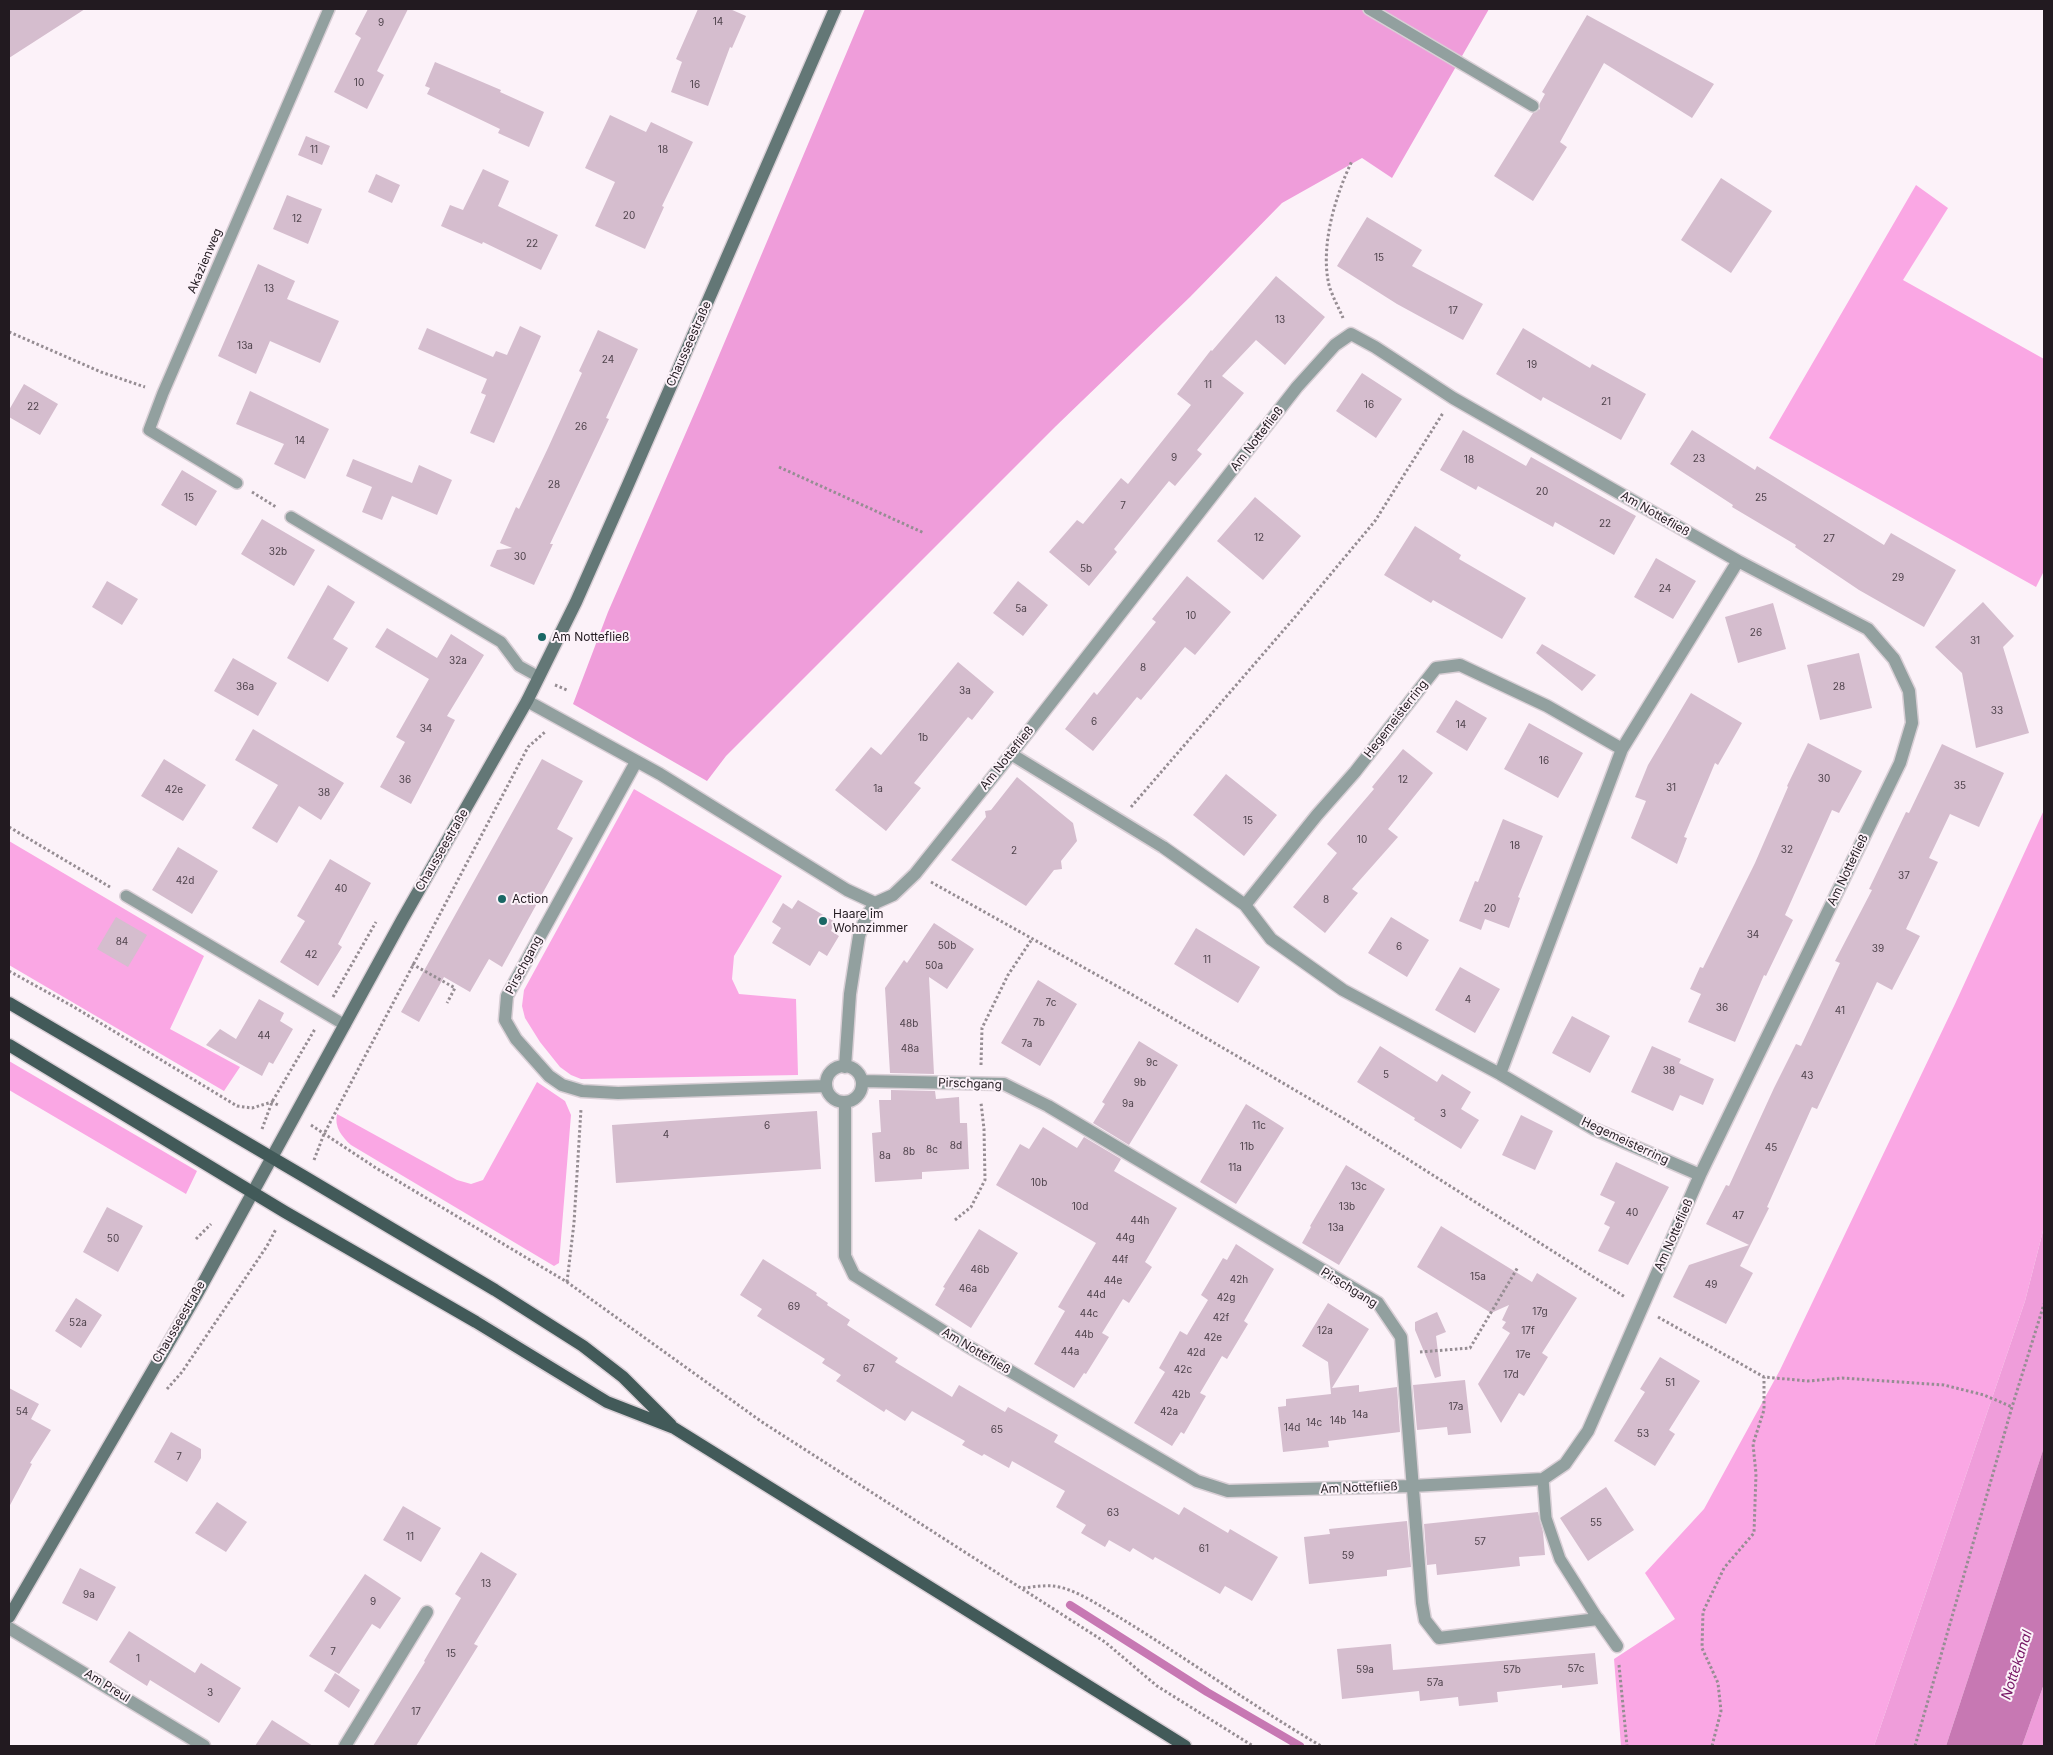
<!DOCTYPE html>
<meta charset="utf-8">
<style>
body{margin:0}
#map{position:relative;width:2053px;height:1755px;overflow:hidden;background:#fcf2f9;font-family:Inter,sans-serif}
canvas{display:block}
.frame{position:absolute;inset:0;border:10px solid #221a20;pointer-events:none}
</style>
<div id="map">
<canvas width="2053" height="1755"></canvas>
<div class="frame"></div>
</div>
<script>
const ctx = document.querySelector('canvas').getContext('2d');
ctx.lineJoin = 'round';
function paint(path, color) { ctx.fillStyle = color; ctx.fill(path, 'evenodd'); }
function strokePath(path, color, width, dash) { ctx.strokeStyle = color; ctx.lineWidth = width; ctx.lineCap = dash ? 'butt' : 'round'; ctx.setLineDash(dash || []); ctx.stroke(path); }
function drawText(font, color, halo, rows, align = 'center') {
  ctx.font = font + ' Inter,sans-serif'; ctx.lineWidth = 4; ctx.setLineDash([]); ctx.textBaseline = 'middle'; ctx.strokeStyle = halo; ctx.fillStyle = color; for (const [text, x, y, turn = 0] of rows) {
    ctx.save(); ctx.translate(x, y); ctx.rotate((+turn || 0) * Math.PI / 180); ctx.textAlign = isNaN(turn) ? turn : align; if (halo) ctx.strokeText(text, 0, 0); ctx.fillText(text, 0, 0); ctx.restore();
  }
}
paint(new Path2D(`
 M1916 185 1948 208 1903 280 2044 359V571L2036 587 1769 438Z
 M634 789 782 876 734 956 732 979 739 994 796 999 798 1075 581 1079 571 1075 560 1067 540 1042 525 1018 522 1006 524 990Z
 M2044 810V1227L2025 1301 1874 1746H1621L1614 1659 1675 1619 1645 1573 1704 1509 1780 1370 1955 1004Z
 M9 841 204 956 170 1029 240 1067 224 1091 9 965Z
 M9 1061 197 1171 186 1194 9 1090Z
 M537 1082 565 1101 571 1115 559 1263 554 1266 351 1145C342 1137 334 1127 337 1114L457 1180 471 1184 483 1180Z`), '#faa7e4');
paint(new Path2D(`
 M865 9H1489L1392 178 1362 158 1282 203 1190 297 1056 426 726 756 707 781 573 704 608 612 701 398Z
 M2044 1227V1447L1946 1746H1874L2025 1301Z
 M2044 1684V1746H2022Z`), '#ef9dda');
paint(new Path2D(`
 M2044 1447V1684L2022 1746H1946Z`), '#c778b3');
strokePath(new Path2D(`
 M1070 1605 1207 1692 1300 1746`), '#c778b3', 8);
paint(new Path2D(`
 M9 9H85L9 58Z
 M368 9H408L377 71 384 75 367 109 334 92 361 38 355 34Z
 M698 9H730L746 16 732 48 730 47 708 106 671 92 682 62 676 59Z
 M1587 15 1714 84 1692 118 1604 63 1560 142 1567 147 1533 201 1494 176 1533 113 1540 109V103L1545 94 1542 92Z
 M435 62 501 90 500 92 544 112 529 147 498 133 500 129 427 94 430 88 425 86Z
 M610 115 646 132 651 122 693 142 662 206 664 207 645 249 595 226 615 182 585 168Z
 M306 136 330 146 322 165 298 155Z
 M483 169 509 181 498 206 558 235 541 270 483 242 482 244 441 226 450 205 463 210Z
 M376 174 400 185 392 203 368 192Z
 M1721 178 1772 211 1731 273 1681 240Z
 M287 195 322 209 308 244 273 229Z
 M1367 217 1422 250 1412 266 1483 304 1463 340 1397 304 1337 266Z
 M258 264 295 281 287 299 339 321 320 363 270 341 256 374 218 356Z
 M1276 276 1325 317 1285 365 1256 340 1222 376 1244 393 1197 450 1202 454 1175 486 1169 481 1114 549 1117 552 1089 586 1049 552 1077 520 1083 524 1121 478 1128 484 1191 405 1177 394 1211 350 1212 351Z
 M520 326 541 336 494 443 470 433 486 395 481 393 487 379 418 349 427 328 493 357 496 351 507 355Z
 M1523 328 1590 368 1592 364 1646 394 1621 440 1543 397 1541 401 1496 374Z
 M598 330 638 349 606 418 609 419 550 544H553L534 585 490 566 497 550 512 548 500 543 516 507 519 509 548 448 582 373 579 371Z
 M1362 373 1402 399 1376 438 1336 411Z
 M24 384 58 404 40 435 9 417V410Z
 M250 391 329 429 305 479 274 464 284 444 236 424Z
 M1463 430 1526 466 1531 457 1636 516 1614 555 1555 522 1553 527 1478 486 1476 490 1440 470Z
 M1692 430 1755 470 1757 466 1884 545 1891 533 1956 570 1924 627 1859 590 1795 547 1796 545 1732 507 1733 505 1670 464Z
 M353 459 412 483 419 465 452 480 437 515 392 496 382 520 362 512 372 487 346 476Z
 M182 470 217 491 196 526 161 505Z
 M1255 497 1301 536 1263 580 1217 541Z
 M262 519 315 550 294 586 241 554Z
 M1415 526 1461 555 1459 559 1526 598 1502 639 1433 600 1431 603 1384 575Z
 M1656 558 1696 581 1673 619 1634 597Z
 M1187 576 1231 612 1195 655 1185 647 1141 700 1137 697 1093 751 1065 729 1094 692 1097 695 1156 622 1152 619Z
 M107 581 138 599 122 625 92 607Z
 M1018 581 1048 605 1023 636 993 613Z
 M328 585 355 602 333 639 348 648 328 682 287 658Z
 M1983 602 2014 636 2003 647 2029 733 1976 748 1962 673 1935 647Z
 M1773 603 1786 649 1738 663 1725 617Z
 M387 628 437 658 451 634 484 655 447 716 455 720 411 804 380 787 405 742 396 737 429 679 375 647Z
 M1542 644 1596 675 1582 691 1536 653Z
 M1859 653 1872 708 1820 720 1807 665Z
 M233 658 277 683 258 716 214 691Z
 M958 662 994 692 972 720 968 717 914 783 921 788 886 831 835 790 871 747 881 755Z
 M1691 693 1742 723 1718 765 1715 763 1684 837 1687 838 1677 864 1631 838 1646 801 1635 797 1648 765Z
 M1456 700 1487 718 1467 751 1436 732Z
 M1529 723 1583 753 1558 798 1504 769Z
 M253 729 344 783 321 820 299 806 277 843 252 828 278 785 235 760Z
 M1808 743 1862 771 1839 813 1832 810 1785 915 1793 920 1766 976 1764 975 1735 1042 1688 1022 1701 994 1690 989 1700 967 1703 968 1755 863 1788 787 1787 786Z
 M1942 744 2004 773 1979 827 1950 814 1929 858 1938 862 1906 929 1920 936 1892 990 1877 982 1817 1109 1812 1107 1767 1207 1769 1208 1740 1266 1753 1273 1726 1324 1673 1297 1689 1265 1749 1245 1706 1224 1726 1185 1729 1186 1774 1088 1796 1044 1801 1046 1840 963 1835 961 1872 890 1869 889 1906 812 1909 813Z
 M1403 749 1433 773 1388 829 1398 837 1352 889 1358 893 1325 933 1293 907 1337 853 1327 844 1374 789 1372 787Z
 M164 759 206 785 183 821 141 796Z
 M542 759 583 781 557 829 573 838 502 967 489 959 470 992 444 977 419 1022 401 1012Z
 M1226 774 1277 815 1244 856 1193 815Z
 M1017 777 1073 823 1077 841 1061 861 1062 869 1054 870 1026 906 951 860 986 817 985 811 991 810Z
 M1503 819 1543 836 1518 897 1520 898 1509 928 1485 919 1481 930 1459 921 1475 881 1478 882Z
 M178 847 218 871 192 914 152 890Z
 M330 859 371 883 338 944 342 947 318 986 280 962 305 921 297 916Z
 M798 900 835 922 831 931 839 936 827 956 819 951 810 966 772 943 781 928 772 922 783 903 792 909Z
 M116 917 147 935 128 967 97 949Z
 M1391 917 1429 940 1407 977 1368 953Z
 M934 923 974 949 947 989 929 977 934 1074 890 1073 885 988 904 960 907 963Z
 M1196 928 1260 967 1238 1003 1174 964Z
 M1460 967 1500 989 1475 1033 1435 1010Z
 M1038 980 1077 1004 1040 1066 1001 1043Z
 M259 999 284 1013 280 1021 293 1029 273 1064 269 1062 262 1076 206 1045 220 1029 236 1039Z
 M1572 1016 1610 1036 1590 1073 1552 1053Z
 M1139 1041 1178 1065 1129 1145 1093 1123 1105 1104 1102 1102Z
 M1380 1046 1437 1082 1442 1074 1471 1092 1461 1109 1479 1120 1461 1149 1414 1120 1415 1118 1357 1082Z
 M1652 1046 1681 1059 1679 1063 1714 1079 1703 1105 1680 1095 1673 1111 1631 1092Z
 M891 1090 935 1091 936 1099 959 1097 960 1123H967L969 1169 922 1172V1179L875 1182 872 1133 881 1132 879 1100H891Z
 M1246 1104 1284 1128 1236 1204 1200 1182Z
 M817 1111 821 1169 616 1183 612 1125Z
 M1521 1115 1553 1131 1535 1170 1502 1155Z
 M1043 1127 1077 1148 1084 1137 1121 1159 1114 1171 1177 1208 1145 1262 1152 1267 1129 1303 1123 1299 1102 1333 1109 1337 1086 1374 1084 1373 1074 1388 1034 1364 1065 1311 1058 1307 1096 1243 996 1185 1020 1144 1029 1149Z
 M1616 1162 1669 1187 1628 1265 1598 1251 1610 1227 1604 1224 1615 1202 1600 1195Z
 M1346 1165 1385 1189 1339 1265 1302 1243 1311 1227 1310 1226Z
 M107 1207 143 1226 118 1272 83 1252Z
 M1441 1226 1532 1282 1537 1273 1577 1298 1542 1353 1548 1357 1524 1396 1519 1393 1501 1423 1478 1384 1510 1333 1502 1328 1506 1322 1502 1320 1509 1305 1491 1313 1417 1267Z
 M979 1229 1018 1253 971 1328 935 1305 945 1288 943 1287Z
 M1236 1244 1274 1269 1244 1321 1248 1324 1227 1359 1222 1356 1200 1393 1206 1396 1184 1434 1181 1432 1172 1446 1134 1423 1165 1372 1159 1368 1180 1331 1187 1335 1208 1300 1201 1295 1223 1258 1227 1260Z
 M763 1259 817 1293 816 1295 828 1303 827 1305 850 1320 847 1325 898 1358 895 1362 952 1397 959 1385 1005 1412 1008 1407 1058 1435 1054 1442 1179 1515 1184 1507 1228 1533 1230 1529 1278 1557 1252 1601 1225 1586 1220 1594 1155 1557 1153 1560 1133 1548 1130 1552 1109 1540 1105 1547 1081 1533 1086 1525 1056 1507 1065 1491 1012 1461 1009 1468 984 1454 982 1456 962 1445 965 1441 912 1411 905 1421 886 1409 884 1412 836 1381 841 1375 822 1363 825 1359 757 1316 762 1309 740 1295Z
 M76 1298 102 1315 81 1348 55 1331Z
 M1328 1303 1369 1329 1332 1388 1359 1385V1392L1397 1387 1400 1432 1328 1441 1329 1447 1283 1452 1278 1407 1286 1406V1399L1331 1394 1328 1362 1302 1346Z
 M1437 1312 1446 1332 1436 1336 1441 1376 1435 1378 1415 1330V1322Z
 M1660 1357 1700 1381 1669 1430 1675 1434 1655 1466 1614 1441 1645 1392 1640 1389Z
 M1465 1380 1471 1433 1448 1435 1447 1427 1417 1430 1413 1385Z
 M9 1388 39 1404 31 1419 51 1430 30 1463 32 1464 9 1507Z
 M171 1432 201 1449V1458L187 1482 154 1462Z
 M1606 1487 1634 1530 1588 1561 1560 1518Z
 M217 1502 247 1522 226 1552 195 1533Z
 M403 1506 441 1528 421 1562 383 1540Z
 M1538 1512 1543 1532 1545 1555 1519 1557 1520 1566 1437 1575 1436 1564 1427 1565 1424 1524Z
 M1407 1521 1411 1567 1387 1570V1576L1309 1584 1304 1537 1330 1534 1329 1529Z
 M481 1552 517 1574 474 1644 478 1646 416 1746H373L425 1662 424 1661 461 1598 455 1594Z
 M80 1568 116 1587 97 1621 62 1603Z
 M365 1574 401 1598 380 1629 372 1624 339 1674 309 1656Z
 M129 1631 195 1673 201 1663 241 1688 219 1723 150 1680 147 1686 109 1662Z
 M1391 1644 1393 1670 1595 1653 1598 1684 1562 1688V1685L1497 1692 1498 1702 1459 1706 1458 1697 1420 1701 1419 1691 1342 1699 1337 1649Z
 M335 1673 360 1690 349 1708 324 1691Z
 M272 1720 313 1746H255Z`), '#d5bdce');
const service = new Path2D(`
 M1369 9 1533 106
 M237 483 149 430 163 393 329 9
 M291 517 501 642 519 666 539 677
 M126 896 345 1025
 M1543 1479 1546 1518 1560 1559 1598 1619`);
const minor = new Path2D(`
 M527 701 660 774 847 890 875 903
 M1622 749 1738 561
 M1011 754 1163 847 1245 905 1271 939 1343 990 1500 1074 1594 1129 1700 1175
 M636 762 507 996 505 1020 516 1039 549 1076 562 1085 582 1091 618 1093 826 1086
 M1245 905 1317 815 1355 772 1436 668 1460 665 1547 706 1622 749 1500 1074
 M826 1084a18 18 0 1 1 36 0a18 18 0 1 1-36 0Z
 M862 1081 1004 1084 1048 1106 1378 1303 1401 1337 1422 1603 1425 1620 1439 1638 1598 1619 1617 1646
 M845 1102V1256L854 1275 964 1344 1197 1481 1228 1491 1412 1486 1543 1479 1565 1464 1588 1431 1700 1175 1900 763 1912 723 1909 691 1894 659 1868 629 1738 561 1453 398 1375 347 1351 334 1335 345 1297 387 1011 754 915 874 893 895 875 903 865 919 859 936 850 994 845 1067
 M9 1628 204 1746
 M345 1746 427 1612`);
const secondary = new Path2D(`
 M9 1617 196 1296 402 920 527 701 576 602 627 487 835 9`);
const primary = new Path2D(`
 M9 1003 305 1177 495 1290 583 1346 623 1377 671 1425
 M9 1045 285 1212 476 1322 607 1402 674 1428 1185 1746`);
strokePath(service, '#d9cfd6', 14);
strokePath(minor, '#d9cfd6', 15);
strokePath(secondary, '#d9cfd6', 15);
strokePath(primary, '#d9cfd6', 15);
strokePath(new Path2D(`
 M1343 318C1339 308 1332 296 1329 285 1320 247 1335 196 1352 161
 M9 332 101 372 145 387
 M779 467 924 533
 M252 492 276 507
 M555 685 567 690
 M1131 807 1295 617 1375 521 1443 413
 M9 827 110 887
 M931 882 1131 994 1346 1120 1625 1297
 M412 964 455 988 447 1003
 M9 971 74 1007 237 1106 252 1108 272 1102 280 1106
 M333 997 376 922
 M981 1065 982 1028 1008 975 1032 939
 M311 1125 376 1168 567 1282 762 1422 1105 1642 1157 1686 1253 1746
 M262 1129 272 1102 315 1029
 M314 1160 324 1134 528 747 545 732
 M955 1220 971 1207 985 1180 984 1129 981 1103
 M196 1239 211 1224
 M567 1282 574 1223 581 1109
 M1658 1317 1764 1377 1808 1381 1842 1378 1944 1385 1984 1395 2012 1407
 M1420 1352 1470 1348 1518 1267
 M167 1389 182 1372 267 1246 276 1229
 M1023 1588C1033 1587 1044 1585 1053 1586 1075 1588 1103 1608 1122 1619 1189 1660 1253 1706 1321 1746
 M1619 1665 1627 1746
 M1712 1746 1721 1711 1718 1683 1702 1648 1703 1612 1724 1568 1754 1533 1756 1474 1753 1444 1764 1410V1377
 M1915 1746 2012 1407 2044 1304`), '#968d93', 3, [2.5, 2.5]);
strokePath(service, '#92a09f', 11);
strokePath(minor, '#92a09f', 12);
strokePath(secondary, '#637776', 12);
strokePath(primary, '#425a59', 12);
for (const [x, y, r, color] of [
 [542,637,5,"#1a6765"],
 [502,899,5,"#1a6765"],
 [823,921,5,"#1a6765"]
]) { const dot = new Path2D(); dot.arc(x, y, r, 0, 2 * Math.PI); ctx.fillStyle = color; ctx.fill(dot); strokePath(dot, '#fcf2f9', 2); }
drawText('10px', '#4f434c', null, [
 ["14",718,22],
 ["9",381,23],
 ["10",359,83],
 ["16",695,85],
 ["11",314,150],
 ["18",663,150],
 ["20",629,216],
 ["12",297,219],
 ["22",532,244],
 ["15",1379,258],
 ["13",269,289],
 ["17",1453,311],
 ["13",1280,320],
 ["13a",245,346],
 ["24",608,360],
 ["19",1532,365],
 ["11",1208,385],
 ["21",1606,402],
 ["16",1369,405],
 ["22",33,407],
 ["26",581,427],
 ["14",300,441],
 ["9",1174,458],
 ["23",1699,459],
 ["18",1469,460],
 ["28",554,485],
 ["20",1542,492],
 ["15",189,498],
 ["25",1761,498],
 ["7",1123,506],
 ["22",1605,524],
 ["12",1259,538],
 ["27",1829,539],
 ["32b",278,552],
 ["30",520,557],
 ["5b",1086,569],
 ["29",1898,578],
 ["24",1665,589],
 ["5a",1021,609],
 ["10",1191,616],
 ["26",1756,633],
 ["31",1975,641],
 ["32a",458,661],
 ["8",1143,668],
 ["36a",245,687],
 ["28",1839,687],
 ["3a",965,691],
 ["33",1997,711],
 ["6",1094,722],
 ["14",1461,725],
 ["34",426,729],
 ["1b",923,738],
 ["16",1544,761],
 ["30",1824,779],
 ["36",405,780],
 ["12",1403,780],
 ["35",1960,786],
 ["31",1671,788],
 ["1a",878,789],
 ["42e",174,790],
 ["38",324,793],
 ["15",1248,821],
 ["10",1362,840],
 ["18",1515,846],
 ["32",1787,850],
 ["2",1014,851],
 ["37",1904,876],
 ["42d",185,881],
 ["40",341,889],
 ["8",1326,900],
 ["20",1490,909],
 ["34",1753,935],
 ["84",122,942],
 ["50b",947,946],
 ["6",1399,947],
 ["39",1878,949],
 ["42",311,955],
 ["11",1207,960],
 ["50a",934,966],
 ["4",1468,1000],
 ["7c",1051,1003],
 ["36",1722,1008],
 ["41",1840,1011],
 ["7b",1039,1023],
 ["48b",909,1024],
 ["44",264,1036],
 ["7a",1027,1044],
 ["48a",910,1049],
 ["9c",1152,1063],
 ["38",1669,1071],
 ["5",1386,1075],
 ["43",1807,1076],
 ["9b",1140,1083],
 ["9a",1128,1104],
 ["3",1443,1114],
 ["6",767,1126],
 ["11c",1259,1126],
 ["4",666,1135],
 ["8d",956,1146],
 ["11b",1247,1147],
 ["45",1771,1148],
 ["8c",932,1150],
 ["8b",909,1152],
 ["8a",885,1156],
 ["11a",1235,1168],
 ["10b",1039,1183],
 ["13c",1359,1187],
 ["10d",1080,1207],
 ["13b",1347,1207],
 ["40",1632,1213],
 ["47",1738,1216],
 ["44h",1140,1221],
 ["13a",1336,1228],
 ["44g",1125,1238],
 ["50",113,1239],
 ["44f",1120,1260],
 ["46b",980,1270],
 ["15a",1478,1277],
 ["42h",1239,1280],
 ["44e",1113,1281],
 ["49",1711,1285],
 ["46a",968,1289],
 ["44d",1096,1295],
 ["42g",1226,1298],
 ["69",794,1307],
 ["17g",1540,1312],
 ["44c",1089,1314],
 ["42f",1221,1318],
 ["52a",78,1323],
 ["12a",1325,1331],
 ["17f",1528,1331],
 ["44b",1084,1335],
 ["42e",1213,1338],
 ["44a",1070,1352],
 ["42d",1196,1353],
 ["17e",1523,1355],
 ["67",869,1369],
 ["42c",1183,1370],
 ["17d",1511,1375],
 ["51",1670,1383],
 ["42b",1181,1395],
 ["17a",1456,1407],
 ["54",22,1412],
 ["42a",1169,1412],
 ["14a",1360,1415],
 ["14b",1338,1421],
 ["14c",1314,1423],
 ["14d",1292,1428],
 ["65",997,1430],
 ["53",1643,1434],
 ["7",179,1457],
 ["63",1113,1513],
 ["55",1596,1523],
 ["11",410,1537],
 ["57",1480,1542],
 ["61",1204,1549],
 ["59",1348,1556],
 ["13",486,1584],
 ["9a",89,1595],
 ["9",373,1602],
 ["7",333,1652],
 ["15",451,1654],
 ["1",138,1659],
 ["57c",1576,1669],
 ["59a",1365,1670],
 ["57b",1512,1670],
 ["57a",1435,1683],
 ["3",210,1693],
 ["17",416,1712]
]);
drawText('12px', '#221a20', '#fcf2f9', [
 ["Akazienweg",205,261,-67],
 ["Chausseestraße",689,344,-66],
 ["Am Nottefließ",1257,439,-52],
 ["Am Nottefließ",1655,514,30],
 ["Hegemeisterring",1396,719,-52],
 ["Am Nottefließ",1007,758,-51],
 ["Chausseestraße",442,850,-60],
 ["Am Nottefließ",1848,870,-64],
 ["Pirschgang",524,965,-62],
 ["Pirschgang",970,1084,2],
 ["Hegemeisterring",1625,1141,25],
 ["Am Nottefließ",1674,1235,-66],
 ["Pirschgang",1349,1288,32],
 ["Chausseestraße",179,1322,-60],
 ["Am Nottefließ",976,1351,31],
 ["Am Nottefließ",1359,1488,-2],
 ["Am Preul",107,1686,32]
]);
drawText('12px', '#221a20', '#fcf2f9', [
 ["Am Nottefließ",552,637],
 ["Action",512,899],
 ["Haare im",833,914],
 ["Wohnzimmer",833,928]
], 'left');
drawText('italic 14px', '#751564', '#fcf2f9', [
 ["Nottekanal",2017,1665,-72]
]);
</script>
